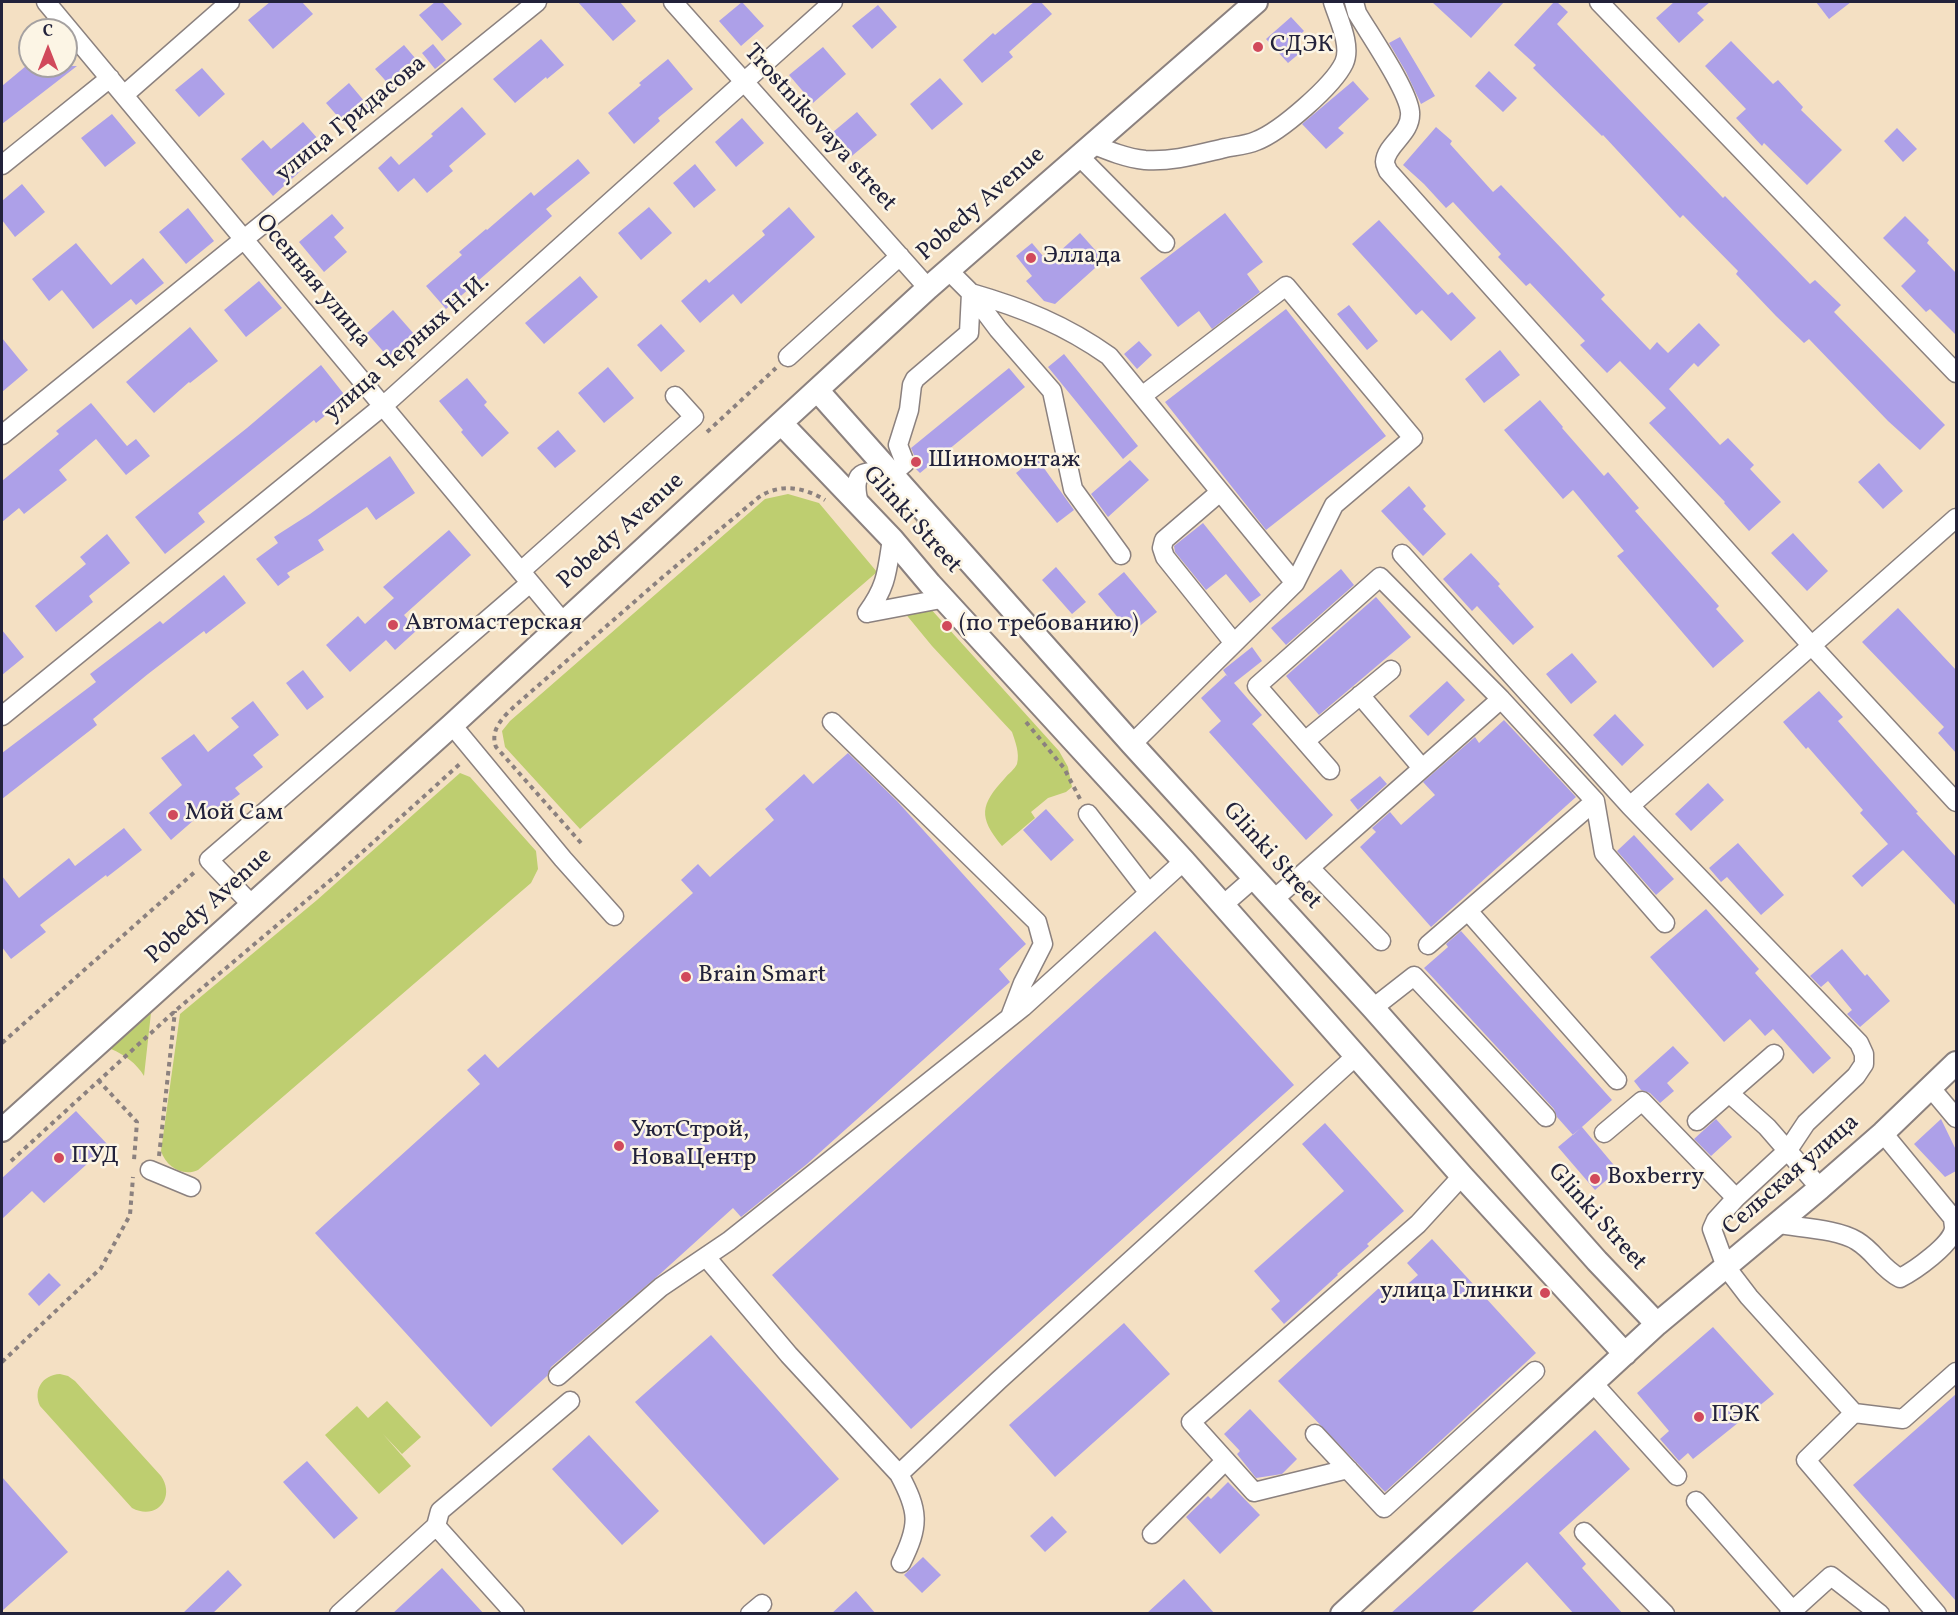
<!DOCTYPE html>
<meta charset="utf-8">
<style>
body{margin:0}
#map{position:relative;width:1958px;height:1615px;overflow:hidden;background:#f4e0c3;font-family:Vollkorn,serif}
canvas{display:block}
.frame{position:absolute;inset:0;border:3px solid #22223b;pointer-events:none}
.north{position:absolute;left:18px;top:18px;width:60px;height:60px;box-sizing:border-box;background:#fcf5e5;border:2px solid #a5a1a1;border-radius:50%;rotate:0deg;font-size:16px;font-weight:700;line-height:24px;text-align:center;color:#22223b}
.north::after{content:'';display:block;margin:auto;width:21px;height:27px;background:#d1495b;clip-path:polygon(50% 0,100% 100%,50% 72%,0 100%)}
</style>
<div id="map">
<canvas width="1958" height="1615"></canvas>
<div class="frame"></div>
<div class="north">С</div>
</div>
<script>
const ctx = document.querySelector('canvas').getContext('2d');
ctx.lineJoin = 'round';
function paint(path, color) { ctx.fillStyle = color; ctx.fill(path, 'evenodd'); }
function strokePath(path, color, width, dash) { ctx.strokeStyle = color; ctx.lineWidth = width; ctx.lineCap = dash ? 'butt' : 'round'; ctx.setLineDash(dash || []); ctx.stroke(path); }
function drawText(font, color, halo, rows, align = 'center') {
  ctx.font = font + ' Vollkorn,serif'; ctx.lineWidth = 5; ctx.setLineDash([]); ctx.textBaseline = 'middle'; ctx.strokeStyle = halo; ctx.fillStyle = color; for (const [text, x, y, turn = 0] of rows) {
    ctx.save(); ctx.translate(x, y); ctx.rotate((+turn || 0) * Math.PI / 180); ctx.textAlign = isNaN(turn) ? turn : align; if (halo) ctx.strokeText(text, 0, 0); ctx.fillText(text, 0, 0); ctx.restore();
  }
}
paint(new Path2D(`
 M788 494 819 503 877 572 580 829 505 747 502 731 510 721 765 499Z
 M929 607 1059 751 1068 767 1072 787 1066 792 1048 798 1031 812 1035 818 1002 846C978 817 980 805 1005 778 1008 774 1015 769 1017 764 1020 753 1015 741 1012 732L932 646 904 612Z
 M460 773 470 777 536 851 538 869 531 883 198 1170C183 1177 166 1167 161 1151L180 1014 317 900Z
 M151 1013 144 1076C136 1063 125 1055 111 1049Z
 M60 1374 68 1376 75 1381 161 1476C176 1498 156 1521 132 1508L40 1406C33 1390 42 1375 60 1374Z
 M387 1401 421 1437 402 1454 383 1434 411 1466 379 1494 325 1435 357 1406 368 1418Z`), '#bece70');
paint(new Path2D(`
 M270 2H302L313 14 273 49 248 20Z
 M435 2H442L462 24 442 41 419 15Z
 M578 2H620L636 21 613 41Z
 M742 2 764 26 741 46 719 21Z
 M1034 2H1041L1052 14 1009 52 1013 57 982 83 963 60 993 33 995 35Z
 M1432 2H1504L1471 38Z
 M1554 2H1557L1568 12 1557 24 1723 198 1725 196 1810 284 1815 280 1841 305 1834 312 1945 425 1920 450 1888 421 1809 339 1804 343 1776 316 1736 274 1738 271 1683 215 1680 218 1603 135 1602 136 1533 68 1536 65 1514 45Z
 M1674 2H1710L1697 13 1704 20 1679 43 1656 18Z
 M1816 2H1851L1829 19Z
 M878 5 897 27 872 49 852 26Z
 M1291 17 1304 31 1292 42 1301 52 1288 63 1266 39Z
 M1400 37 1435 96 1421 104 1406 72 1389 43Z
 M541 39 564 65 547 79 546 77 515 103 493 79Z
 M1731 41 1773 84 1778 80 1803 107 1801 110 1842 150 1807 185 1764 143 1762 146 1736 118 1746 109 1705 66Z
 M433 44 446 60 435 69 422 53Z
 M404 45 421 65 393 89 375 69Z
 M823 47 846 74 813 103 789 75Z
 M668 59 693 89 658 118 660 121 634 144 608 113 641 85 639 83Z
 M26 66H77L2 124V86Z
 M202 68 225 94 199 117 175 90Z
 M1489 71 1517 98 1503 112 1475 86Z
 M940 78 963 104 932 130 910 104Z
 M1353 81 1369 99 1338 128 1344 133 1326 149 1302 124Z
 M349 83 370 108 347 127 326 103Z
 M462 107 486 134 449 166 453 171 427 193 414 178 398 192 378 168 391 156 399 165 433 136 431 134Z
 M857 112 877 135 847 160 827 137Z
 M112 114 136 143 105 167 81 138Z
 M742 118 764 143 736 167 715 142Z
 M303 122 326 148 273 196 241 159 263 140 271 149Z
 M1436 127 1452 141 1450 144 1493 192 1501 185 1563 250 1605 295 1601 299 1650 350 1657 342 1668 353 1699 323 1720 345 1698 367 1694 363 1669 389 1720 445 1728 438 1754 465 1750 469 1781 502 1749 531 1724 503 1725 502 1649 423 1666 408 1620 361 1607 373 1580 345 1585 341 1530 283 1526 286 1498 257 1501 254 1453 202 1446 208 1424 184 1403 165Z
 M1897 128 1917 149 1903 162 1884 141Z
 M578 159 590 173 546 209 552 216 446 309 426 286 462 255 459 252 486 229 487 230 531 192 534 196Z
 M695 164 716 190 694 208 673 183Z
 M22 184 45 212 15 237 2 220V201Z
 M649 207 672 233 641 260 618 233Z
 M789 207 815 237 741 304 733 294 700 323 681 301 706 279 709 283 765 235 762 231Z
 M188 208 214 241 186 264 159 232Z
 M1225 213 1263 262 1247 274 1260 292 1212 329 1199 311 1178 327 1140 278Z
 M332 214 344 228 334 237 347 252 324 272 299 242Z
 M1905 216 1929 240 1927 243 1956 273V335L1930 309 1926 312 1901 286 1916 271 1883 238Z
 M1379 220 1448 295 1452 292 1476 318 1451 341 1422 310 1416 315 1352 244Z
 M1080 233 1104 260 1055 304 1044 301 1026 281 1032 276 1016 256 1032 243 1048 262Z
 M76 243 111 285 143 258 164 283 136 305 131 299 93 329 62 290 49 301 32 279Z
 M580 276 598 297 544 344 525 323Z
 M259 281 282 308 246 337 224 310Z
 M1349 305 1378 341 1367 350 1337 314Z
 M1286 309 1386 436 1266 530 1165 402Z
 M393 310 414 334 388 357 367 333Z
 M661 324 685 351 661 372 637 345Z
 M190 327 218 361 190 383 189 382 154 413 126 382Z
 M2 338 28 370 2 392Z
 M1139 341 1152 355 1137 369 1124 354Z
 M1500 350 1520 375 1484 403 1465 379Z
 M1064 354 1138 446 1123 459 1048 367Z
 M321 365 347 398 316 423 314 420 198 513 205 522 165 554 135 517 247 428Z
 M608 367 634 398 604 423 578 393Z
 M1009 368 1025 387 920 473 915 468 916 460 911 448Z
 M467 378 487 402 484 405 509 433 482 457 461 432 463 430 439 401Z
 M1540 400 1563 427 1562 428 1604 476 1608 472 1639 508 1635 511 1719 606 1716 609 1744 641 1713 668 1617 556 1624 551 1573 490 1563 499 1504 430Z
 M91 403 127 446 136 439 150 456 126 475 96 439 59 470 67 480 24 514 19 508 2 522V481L59 434 56 431Z
 M558 430 576 451 555 468 537 448Z
 M390 456 415 493 376 520 367 507 318 540 324 550 287 573 290 577 278 586 256 559 278 543 274 537 310 514Z
 M1036 457 1074 510 1057 523 1016 473Z
 M1130 460 1149 480 1108 517 1091 494Z
 M1879 463 1903 491 1883 509 1858 482Z
 M1409 486 1426 506 1423 509 1446 534 1423 556 1381 511Z
 M1203 523 1261 595 1250 603 1226 574 1206 590 1175 552 1174 546Z
 M449 530 471 555 404 615 417 630 395 650 386 640 350 672 326 645 358 616 365 624 394 598 383 587Z
 M1793 533 1828 571 1807 591 1771 553Z
 M107 534 130 563 89 596 93 602 56 632 35 606 86 564 80 557Z
 M1471 553 1500 584 1498 586 1534 627 1513 645 1477 606 1472 611 1443 579Z
 M1056 567 1086 602 1072 614 1042 580Z
 M1341 569 1354 585 1286 645 1271 628Z
 M1124 572 1157 612 1131 633 1098 594Z
 M224 575 246 603 206 634 204 631 148 674 93 719 97 725 2 799V753L96 682 90 674 160 621 163 624Z
 M1376 597 1411 637 1319 715 1286 676Z
 M1898 608 1956 670V753L1938 733 1944 727 1862 642Z
 M2 630 24 657 2 675Z
 M1252 647 1262 661 1234 683 1262 715 1252 724 1333 815 1306 840 1209 732 1221 721 1201 698 1226 675 1228 677 1223 670Z
 M1572 653 1597 682 1571 704 1546 674Z
 M303 670 324 697 307 710 286 683Z
 M1447 681 1465 700 1428 736 1409 716Z
 M1819 691 1843 717 1838 721 1918 812 1916 813 1956 857V906L1903 850 1862 887 1852 876 1888 844 1860 813 1863 810 1808 747 1806 749 1783 722Z
 M253 701 279 735 253 755 263 767 235 788 240 794 207 819 202 813 171 840 149 813 182 785 161 758 194 734 208 752 239 727 231 718Z
 M1615 714 1644 745 1622 766 1593 735Z
 M1504 720 1576 797 1431 927 1360 847 1376 832 1372 828 1390 812 1401 825 1435 795 1423 782 1475 737 1479 743Z
 M848 753 897 801 1026 944 999 969 1010 982 807 1164 741 1217 733 1208 660 1274 551 1367 547 1376 491 1427 315 1233 480 1084 467 1070 485 1054 498 1068 693 893 681 880 698 864 710 877 774 820 765 809 804 774 813 784Z
 M1380 776 1387 784 1358 810 1350 800Z
 M1708 783 1724 800 1691 831 1675 814Z
 M1046 809 1074 840 1051 861 1023 830Z
 M124 828 142 850 107 877 106 875 40 925 46 932 11 959 2 947V876L19 898 69 858 75 866Z
 M1634 835 1674 879 1656 895 1617 851Z
 M1738 843 1784 895 1761 915 1727 877 1721 882 1709 868Z
 M1706 909 1759 969 1755 973 1831 1058 1813 1074 1773 1029 1765 1036 1750 1019 1724 1042 1650 957Z
 M1155 931 1294 1085 911 1429 772 1275Z
 M1461 931 1612 1100 1573 1135 1557 1117 1554 1109 1424 968 1448 947 1446 944Z
 M1842 949 1865 976 1867 974 1890 1001 1860 1027 1847 1014 1852 1010 1828 981 1821 987 1810 976Z
 M1673 1046 1689 1063 1667 1083 1674 1091 1660 1103 1650 1093 1641 1090 1634 1081Z
 M76 1111 108 1145 44 1203 32 1191 2 1219V1178Z
 M1716 1119 1732 1137 1711 1156 1694 1139Z
 M1941 1119 1956 1150V1171L1945 1177 1914 1144Z
 M1325 1123 1404 1211 1367 1244 1369 1246 1337 1274 1338 1275 1284 1324 1271 1309 1280 1301 1254 1271 1344 1191 1302 1144Z
 M1582 1127 1618 1170 1595 1190 1558 1147Z
 M1432 1239 1536 1353 1385 1492 1278 1381 1380 1287 1391 1299 1418 1275 1407 1263Z
 M49 1273 61 1285 39 1306 28 1294Z
 M1124 1323 1170 1374 1055 1477 1009 1425Z
 M1713 1327 1774 1394 1693 1459 1688 1453 1679 1461 1660 1439 1669 1431 1637 1393Z
 M711 1335 839 1479 764 1545 635 1402Z
 M1956 1394V1601L1853 1485Z
 M1250 1409 1297 1459 1282 1474 1256 1478 1237 1454 1240 1451 1224 1434Z
 M1595 1430 1630 1469 1559 1533 1586 1564 1582 1568 1623 1614H1574L1527 1562 1470 1614H1390Z
 M589 1435 659 1511 622 1545 552 1469Z
 M307 1461 358 1518 334 1539 283 1482Z
 M2 1477 68 1552 2 1611Z
 M1228 1482 1260 1515 1220 1554 1186 1517 1208 1496 1211 1499Z
 M1052 1516 1067 1532 1045 1552 1030 1536Z
 M923 1557 941 1575 922 1593 904 1575Z
 M442 1568 484 1614H392Z
 M228 1570 242 1585 212 1614H182Z
 M1184 1579 1215 1614H1146Z
 M856 1591 876 1614H831Z`), '#ada0e8');
const minor = new Path2D(`
 M46 2 563 622
 M673 2 928 288
 M1354 2 1357 13C1370 35 1408 90 1410 112 1412 134 1386 144 1385 162 1385 165 1387 168 1388 171L1811 645 1956 802
 M1599 2 1956 373
 M124 95 230 2
 M1092 144C1109 151 1126 158 1145 160 1172 162 1199 154 1225 148 1235 146 1247 145 1256 141 1280 132 1333 86 1344 63 1352 46 1338 18 1333 2
 M1079 156 1165 243
 M2 165 110 78
 M948 270 971 293 998 329 1052 391 1073 489 1121 555
 M971 293C1023 308 1065 325 1109 356L1295 583
 M788 357 900 256
 M2 435 537 2
 M1220 492 1164 540 1162 548 1165 557 1234 643
 M859 504C851 471 862 469 892 474L905 463 898 445 909 410 912 385 915 379 969 333 971 293
 M1402 554 1630 806 1859 1043 1864 1054V1064L1856 1076 1806 1123 1788 1150 1736 1198 1716 1220 1712 1229 1726 1267 1749 1297 1854 1413 1903 1419 1956 1372
 M521 571 694 417 675 396
 M867 613 941 599 952 606
 M867 613C887 586 887 571 892 539
 M1360 695 1422 768
 M2 716 383 406 833 2
 M832 722 1037 922 1043 944 1023 983 1010 1017
 M452 725 563 859 614 916
 M1305 741 1391 670
 M1132 744 1295 583 1334 505 1413 438 1286 286 1142 396
 M1330 770 1257 686 1380 577 1501 699 1595 801 1604 853 1665 923
 M1630 806 1956 518
 M1088 814 1149 893
 M1310 868 1381 941
 M1273 900 1501 699
 M252 905 209 860 530 583
 M1223 905 1254 878
 M1468 911 1617 1080
 M1428 945 1595 801
 M1373 1008 1414 976 1546 1117
 M1930 1087 1956 1118
 M1729 1093 1767 1127 1820 1188
 M1697 1121 1774 1054
 M1604 1133 1642 1101 1736 1198
 M150 1170 191 1187
 M1778 1224C1801 1228 1838 1229 1857 1241 1875 1252 1881 1268 1900 1278 1914 1271 1953 1244 1954 1228 1954 1225 1953 1221 1953 1218L1883 1133
 M706 1257 789 1355 899 1474C919 1511 920 1525 901 1563
 M558 1376 661 1287 729 1241 1023 1007 1184 861
 M1593 1383 1677 1476
 M1854 1413 1806 1460 1937 1614
 M1315 1434 1384 1508 1535 1371
 M1348 1469 1254 1492 1191 1422 1418 1224 1462 1176
 M899 1474 999 1380 1356 1056
 M1696 1501 1792 1610
 M436 1526 515 1614
 M1584 1532 1665 1614
 M1152 1534 1225 1461
 M339 1614 436 1526 440 1511 570 1401
 M750 1614 762 1604
 M1789 1614 1831 1576 1880 1614`);
const major = new Path2D(`
 M817 390 1132 744 1373 1008 1597 1261 1657 1324
 M781 423 892 539 930 584 1184 861 1462 1176 1625 1354
 M2 1130 452 725 928 288 1256 2
 M1342 1614 1657 1324 1820 1188 1883 1133 1956 1063`);
strokePath(minor, '#8b817f', 21);
strokePath(major, '#8b817f', 26);
strokePath(new Path2D(`
 M707 432 776 368
 M1026 722 1064 768 1080 799
 M581 843 496 747C489 729 505 715 517 704L664 576 759 497C780 483 804 487 825 500
 M2 1043 197 870
 M98 1080 137 1122 134 1160
 M159 1156 175 1011
 M11 1161 175 1011 339 873 462 762
 M2 1362 101 1268 130 1215 133 1177`), '#8b817f', 4, [4.5, 4.5]);
strokePath(minor, '#fff', 18);
strokePath(major, '#fff', 22);
for (const [x, y, r, color] of [
 [1258,47,6,"#d1495b"],
 [1031,258,6,"#d1495b"],
 [916,462,6,"#d1495b"],
 [393,625,6,"#d1495b"],
 [947,626,6,"#d1495b"],
 [173,815,6,"#d1495b"],
 [686,977,6,"#d1495b"],
 [619,1146,6,"#d1495b"],
 [59,1158,6,"#d1495b"],
 [1595,1179,6,"#d1495b"],
 [1545,1293,6,"#d1495b"],
 [1699,1417,6,"#d1495b"]
]) { const dot = new Path2D(); dot.arc(x, y, r, 0, 2 * Math.PI); ctx.fillStyle = color; ctx.fill(dot); strokePath(dot, '#fcf5e5', 2); }
drawText('24px', '#22223b', '#fcf5e5', [
 ["СДЭК",1270,47],
 ["Эллада",1043,258],
 ["Шиномонтаж",928,462],
 ["Автомастерская",405,625],
 ["(по требованию)",959,626],
 ["Мой Сам",185,815],
 ["Brain Smart",698,977],
 ["УютСтрой,",631,1132],
 ["НоваЦентр",631,1160],
 ["ПУД",71,1158],
 ["Boxberry",1607,1179],
 ["улица Глинки",1533,1293,"right"],
 ["ПЭК",1711,1417]
], 'left');
drawText('24px', '#22223b', '#fcf5e5', [
 ["улица Гридасова",352,120,-39],
 ["Trostnikovaya street",819,129,48],
 ["Pobedy Avenue",982,205,-41],
 ["Осенняя улица",312,282,50],
 ["улица Черных Н.И.",408,349,-41],
 ["Glinki Street",911,521,48],
 ["Pobedy Avenue",622,532,-42],
 ["Glinki Street",1271,857,48],
 ["Pobedy Avenue",210,907,-42],
 ["Сельская улица",1792,1176,-41],
 ["Glinki Street",1596,1218,48]
]);
</script>
